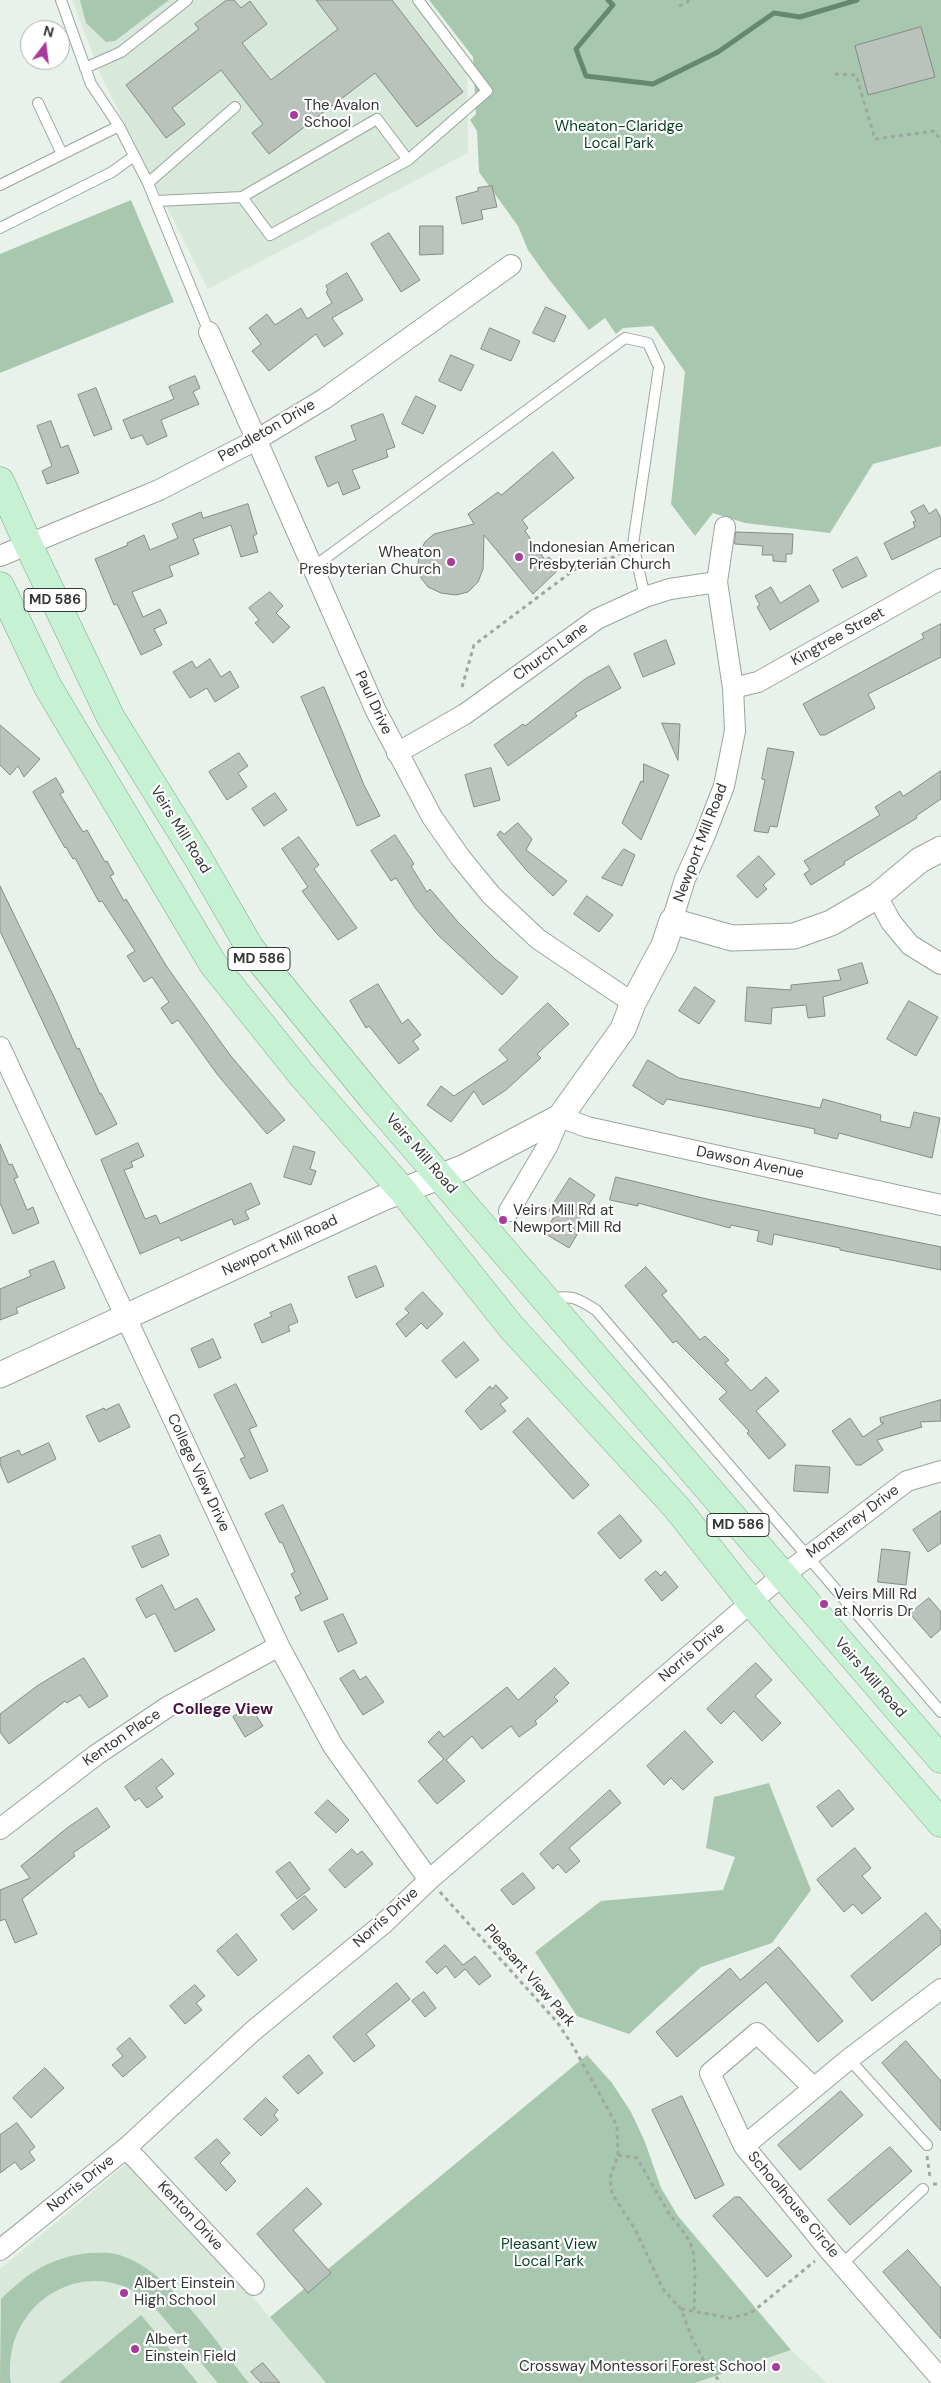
<!DOCTYPE html>
<style>
body{margin:0}
#map{position:relative;width:941px;height:2383px;overflow:hidden;background:#e8f2ea;font-family:"DM Sans",sans-serif}
canvas{display:block}
.north{position:absolute;left:20px;top:20px;width:50px;height:50px;box-sizing:border-box;background:#fff;border:1px solid #adafae;border-radius:50%;rotate:15deg;font-size:14px;font-weight:700;line-height:20px;text-align:center;color:#333734}
.north::after{content:'';display:block;margin:auto;width:18px;height:22px;background:#a83c9c;clip-path:polygon(50% 0,100% 100%,50% 72%,0 100%)}
</style>
<div id="map">
<canvas width="941" height="2383"></canvas>
<div class="north">N</div>
</div>
<script>
const ctx = document.querySelector('canvas').getContext('2d');
ctx.lineJoin = 'round';
function paint(path, color) { ctx.fillStyle = color; ctx.fill(path, 'evenodd'); }
function strokePath(path, color, width, dash) { ctx.strokeStyle = color; ctx.lineWidth = width; ctx.lineCap = dash ? 'butt' : 'round'; ctx.setLineDash(dash || []); ctx.stroke(path); }
function drawText(font, color, halo, rows, align = 'center') {
  ctx.font = font + ' "DM Sans",sans-serif'; ctx.lineWidth = 4.5; ctx.setLineDash([]); ctx.textBaseline = 'middle'; ctx.strokeStyle = halo; ctx.fillStyle = color; for (const [text, x, y, turn = 0] of rows) {
    ctx.save(); ctx.translate(x, y); ctx.rotate((+turn || 0) * Math.PI / 180); ctx.textAlign = isNaN(turn) ? turn : align; if (halo) ctx.strokeText(text, 0, 0); ctx.fillText(text, 0, 0); ctx.restore();
  }
}
paint(new Path2D(`
 M72 0H426L467 55 468 153 208 289 102 78Z
 M131 2160 270 2317 326 2383H0V2269Z
 M791 2350 827 2383H695Z`), '#d8e9dc');
paint(new Path2D(`
 M80 0H169L115 41 106 42 86 23Z
 M429 0H941V446L873 464 830 533 745 523 713 513 695 536 671 504 685 372 653 326 623 328 616 334 605 318 589 330 548 278 528 250 518 226 479 172 477 131 470 120 476 114 473 57Z
 M131 200 174 302 0 373V254Z
 M769 1783 811 1890 772 1943 701 1967 629 2034 577 2016 535 1952 601 1901 723 1890 735 1857 706 1848 714 1797Z
 M587 2055 612 2083 631 2112 645 2142 661 2188 678 2216 791 2350 695 2383H326L270 2317Z
 M89 2253C97 2253 107 2252 116 2254 168 2267 216 2342 249 2383H218L151 2303C90 2249 0 2301 11 2383H0L1 2299C29 2272 49 2258 89 2253Z
 M141 2315 198 2383H59Z`), '#a7c8af');
strokePath(new Path2D(`
 M608 0 613 5 576 49 586 76 653 84 718 52 774 13 800 17 857 0`), '#66886f', 5);
const building = new Path2D(`
 M227 0H234L241 8 250 1 267 24 242 43 271 80 338 29 316 0H392L463 92 417 127 375 73 269 154 252 133 263 124 221 70 172 108 185 124 166 138 126 85 199 29 195 24Z
 M921 27 935 77 868 95 855 46Z
 M492 186 497 207 481 210 483 219 462 224 456 197 478 191V188Z
 M420 226H443V254L420 255Z
 M389 233 420 280 401 292 371 244Z
 M347 273 363 300 332 318 343 334 324 347 316 334 269 371 252 351 261 344 249 328 267 314 275 325 301 308 307 319 332 303 326 292 328 290 326 286Z
 M546 307 566 316 554 342 533 333Z
 M490 328 520 341 511 361 481 349Z
 M451 355 474 365 461 391 439 381Z
 M195 376 200 388 193 392 199 404 161 420 167 436 147 445 142 435 131 439 123 420 174 399 169 387Z
 M96 388 112 429 94 436 78 395Z
 M416 396 436 406 423 434 402 424Z
 M383 414 395 447 386 450 388 457 352 470 360 488 343 495 338 482 328 487 315 457 356 440 351 426Z
 M51 421 61 448 68 445 79 473 47 484 42 471 52 466 37 426Z
 M553 452 574 478 522 520 528 528 525 531 545 560 549 557 559 569 533 594 484 535 483 569 478 582 468 592 456 595 441 593 428 587 421 578 418 564 419 553 425 542 434 534 474 524 468 514 498 492 501 495Z
 M248 504 257 534 253 536 258 552 241 557 231 525 193 539 199 554 169 566 173 576 132 592 143 617 160 609 167 623 154 629 162 645 141 655 117 604 114 605 95 559 128 545 127 543 144 535 150 550 178 538 172 524 201 512 203 518Z
 M924 505 929 514 936 509 941 518V536L892 560 884 543 915 527 913 522 916 521 911 512Z
 M736 532 793 534 792 554H786V562L773 561V555H762L763 546 735 544Z
 M857 557 867 576 842 588 833 570Z
 M810 585 819 601 770 630 757 607 760 605 755 596 771 587 780 603Z
 M270 592 283 606 276 613 290 627 273 643 255 623 259 620 249 608Z
 M941 624V657L868 694 875 708 825 735H820L803 704 924 638 922 634Z
 M666 640 675 664 643 677 634 654Z
 M210 659 221 677 230 671 239 687 215 702 207 688 190 698 173 672 192 661 196 668Z
 M609 666 621 688 575 713 577 716 508 766 494 745 523 724 525 726 585 679Z
 M324 687 364 785 380 816 357 826 301 697Z
 M662 723 680 724 678 760Z
 M0 725 40 759 24 777 18 766 10 775 0 765Z
 M768 748 794 752 777 827 770 826 768 833 754 831 765 780 762 779Z
 M239 753 248 766 238 773 247 787 227 800 209 772Z
 M644 764 669 775 641 840 622 823 641 781 643 782Z
 M491 768 500 800 474 807 465 775Z
 M941 771V799L916 816 917 818 844 862 845 864 811 885 804 874 810 870 804 861 880 815 875 807 900 791 903 796Z
 M56 778 64 792 60 794 75 819 83 832 87 830 105 862 107 861 114 874 110 876 124 901 126 899 167 967 230 1055 285 1120 267 1134 217 1074 178 1020 172 1024 161 1008 169 1002 152 977 144 982 127 956 135 951 102 901 99 902 75 858 73 859 66 847 65 848 33 792Z
 M275 793 287 810 264 826 252 809Z
 M518 823 532 839 526 850 567 881 553 896 526 870 497 835 500 831 504 834Z
 M395 835 414 864 411 866 427 892 430 889 458 922 495 959 518 977 502 995 438 935 416 909 396 878 391 881 371 851Z
 M299 837 319 865 314 869 357 928 338 940 302 891 308 887 282 849Z
 M624 849 635 855 622 886 602 878Z
 M759 856 775 874 763 885 767 889 757 898 737 876Z
 M0 886 55 999 77 1049 79 1048 100 1094 101 1093 117 1124 96 1135 0 931Z
 M587 896 613 915 599 932 574 914Z
 M862 963 868 983 823 997 825 1016 808 1018 806 1005 772 1008 771 1024 745 1021 747 987 791 990V985L841 980 838 970Z
 M378 984 402 1024 408 1019 421 1035 413 1041 419 1049 399 1064 369 1026 366 1028 350 1001Z
 M695 987 715 1001 699 1024 679 1011Z
 M909 1001 938 1017 916 1056 887 1039Z
 M548 1003 569 1024 537 1054 541 1058 506 1090 483 1105 474 1091 451 1122 427 1105 441 1086 454 1096 508 1060 499 1050Z
 M648 1060 679 1078 820 1108 823 1099 881 1115 880 1121 910 1128 914 1112 940 1118 932 1158 839 1133 837 1139 814 1133 815 1129 728 1111 667 1099 663 1105 633 1086Z
 M138 1143 144 1156 131 1162 133 1167 124 1170 145 1219 156 1215 160 1224 251 1183 260 1204 245 1211 249 1219 234 1225 232 1219 181 1241 179 1237 140 1254 101 1160Z
 M0 1144 9 1165 12 1164 18 1177 14 1179 27 1210 33 1207 39 1223 13 1234 0 1203Z
 M294 1146 315 1152 310 1169 316 1171 311 1185 284 1177Z
 M616 1177 707 1199 941 1247V1270L840 1250V1248L774 1234 772 1245 757 1241 759 1231 731 1225 730 1228 638 1203V1206L610 1200Z
 M570 1178 595 1195 576 1224 581 1228 569 1248 544 1233 555 1215 549 1211Z
 M54 1261 65 1288 16 1308 18 1313 0 1320V1289L31 1276 29 1271Z
 M376 1266 384 1286 356 1298 348 1277Z
 M646 1267 667 1291 662 1295 700 1340 705 1336 729 1360 725 1363 751 1391 766 1377 779 1391 756 1411 786 1445 769 1459 747 1433 749 1431 719 1399 727 1392 676 1341 673 1343 625 1286Z
 M423 1292 443 1314 427 1329 421 1323 406 1337 396 1324 409 1313 405 1309Z
 M291 1304 298 1322 288 1326 290 1331 262 1343 254 1324 272 1316 270 1313Z
 M213 1339 221 1358 199 1368 191 1349Z
 M464 1342 479 1360 456 1378 442 1361Z
 M236 1384 257 1426 249 1429 268 1471 250 1479 240 1459 245 1457 214 1395Z
 M496 1385 508 1398 500 1404 506 1411 481 1430 465 1411 490 1386 492 1389Z
 M941 1400V1421L920 1422 922 1427 877 1440 883 1450 861 1465H856L832 1431 850 1418 863 1437 884 1423H881L880 1418Z
 M119 1404 130 1427 99 1442 86 1416 104 1408 105 1410Z
 M528 1418 589 1485 573 1499 513 1432Z
 M49 1443 56 1459 8 1483 0 1464V1458L19 1450 21 1455Z
 M796 1465 830 1467 828 1493 794 1491Z
 M283 1505 328 1599 301 1611 295 1597 301 1594 291 1574 295 1572 282 1542 280 1543 265 1514Z
 M941 1511V1543L928 1552 913 1530Z
 M620 1515 642 1541 620 1559 598 1533Z
 M160 1535 169 1555 142 1568 132 1547Z
 M882 1549 910 1552 906 1585 878 1582Z
 M656 1571 661 1576 665 1571 678 1587 662 1601 645 1580Z
 M162 1585 175 1610 197 1598 215 1630 175 1652 155 1613 146 1618 136 1599Z
 M929 1598 941 1612V1629L931 1638 910 1614Z
 M343 1614 357 1643 338 1652 324 1622Z
 M84 1658 108 1696 89 1708 80 1695 67 1703 65 1701 9 1744 0 1732V1714L37 1686Z
 M756 1663 772 1680 755 1696 781 1723 762 1741 734 1711 721 1724 707 1709Z
 M555 1668 569 1683 554 1697 558 1701 535 1721 537 1724 519 1737 511 1726 482 1749 472 1736 446 1760 465 1781 437 1804 418 1781 444 1759 428 1742 439 1731 444 1737 507 1687 518 1700Z
 M354 1670 360 1680 366 1676 384 1702 363 1715 340 1679Z
 M250 1706 263 1726 245 1737 233 1717Z
 M685 1731 713 1762 683 1790 671 1778 664 1785 647 1766Z
 M162 1759 174 1774 156 1788 163 1797 147 1808 139 1798 135 1801 125 1787Z
 M610 1790 621 1803 569 1848 580 1861 566 1873 558 1864 553 1869 540 1854Z
 M839 1790 854 1809 832 1827 817 1807Z
 M328 1800 349 1820 336 1833 315 1813Z
 M97 1808 110 1827 73 1853 75 1856 22 1899 37 1934 15 1943 5 1919 0 1921V1890L30 1878 21 1866 67 1828Z
 M855 1848 871 1868 862 1876 881 1898 862 1914 853 1904 844 1912 817 1880Z
 M352 1849 357 1855 362 1851 373 1864 345 1888 329 1870Z
 M290 1862 310 1889 297 1899 276 1872Z
 M523 1873 535 1888 513 1905 501 1890Z
 M305 1896 317 1910 293 1930 281 1915Z
 M926 1913 941 1931V1944L872 2001 851 1976Z
 M237 1934 257 1960 238 1976 217 1951Z
 M445 1945 463 1965 475 1956 491 1976 479 1985 465 1969 455 1978 446 1966 437 1974 426 1962Z
 M779 1947 843 2021 818 2042 766 1982 677 2057 656 2032 730 1968 740 1980Z
 M397 1983 410 1999 366 2034 375 2046 354 2062 333 2037Z
 M195 1985 205 1996 196 2003 202 2010 185 2024 170 2006Z
 M424 1992 436 2008 425 2017 412 2001Z
 M130 2038 146 2057 123 2077 112 2065 123 2056 117 2049Z
 M906 2041 941 2081V2131L882 2063Z
 M309 2055 323 2073 298 2094 283 2077Z
 M45 2068 64 2088 31 2118 13 2098Z
 M841 2091 863 2115 800 2170 778 2145Z
 M682 2096 724 2185 695 2199 652 2110Z
 M266 2098 278 2110 274 2115 278 2120 261 2136 244 2119Z
 M17 2123 35 2147 29 2152 35 2160 21 2170 15 2162 0 2173V2135Z
 M217 2139 230 2153 220 2163 236 2181 226 2191 195 2158Z
 M890 2147 912 2171 850 2225 828 2200Z
 M307 2188 322 2204 293 2230 331 2273 308 2293 257 2234Z
 M735 2197H740L792 2256 767 2277 713 2216Z
 M908 2250 941 2288V2339L883 2272Z
 M263 2363 280 2383H261L251 2372Z`);
paint(building, '#b9c2bb');
strokePath(building, '#838c85', 1);
const service = new Path2D(`
 M61 0 91 84 119 126 148 183 209 332
 M85 68 121 52 187 0
 M38 103 62 154
 M148 183 235 107
 M0 185 119 126
 M242 197 270 235 408 160
 M156 201 242 197 377 119 408 160 487 91 418 0
 M0 228 112 172 134 156
 M312 568 625 338 648 343 659 367 633 544 645 597
 M548 1299C571 1295 576 1297 596 1310L941 1712
 M849 2059 927 2145
 M842 2264 923 2189`);
const minor = new Path2D(`
 M209 332 376 711 432 817 460 857 491 895 538 939 633 1003
 M0 556 159 490 258 439 324 399 511 265
 M733 688 758 682 941 579
 M397 753 465 714 597 619 645 597 670 589 717 582
 M877 896 891 922 910 945 941 964
 M672 921 685 879 705 835 724 786 735 731 733 688 717 582 725 527
 M0 1047 279 1646 333 1746 429 1880
 M509 1211 547 1147 560 1117 587 1127 941 1205
 M0 1829 96 1755 169 1706 279 1646
 M941 1989 849 2059 744 2146 829 2250 941 2379
 M744 2146 710 2073 757 2033 814 2088
 M126 2148 254 2285
 M0 2250 126 2148 253 2031 383 1924 429 1880 771 1585 907 1481 941 1471`);
const tertiary = new Path2D(`
 M0 1375 385 1197 463 1168 560 1117 623 1029 633 1003 664 945 672 921 732 938 794 936 831 923 877 896 920 860 941 849`);
const primary = new Path2D(`
 M0 481 28 544 111 718 198 858 250 948 373 1099 941 1759
 M0 586 48 687 213 964 301 1074 402 1190 512 1328 677 1508 751 1602 941 1823`);
strokePath(service, '#9ba49d', 12);
strokePath(minor, '#9ba49d', 22);
strokePath(tertiary, '#9ba49d', 27);
strokePath(primary, '#7ba988', 29);
strokePath(new Path2D(`
 M679 6 691 0
 M835 74 856 75 875 139 935 131 941 142
 M462 687 474 645 582 564 614 557 623 551
 M440 1892 557 2022 573 2046 617 2126 618 2155 610 2178 612 2194 635 2229 663 2289 681 2309 692 2338 705 2363 721 2383
 M618 2155 637 2158 668 2212 686 2235 693 2249 695 2276 694 2310
 M927 2156 930 2177
 M933 2184H941
 M681 2309 730 2318 751 2313 815 2261`), '#9fa7a1', 3, [4, 4]);
strokePath(service, '#fff', 10);
strokePath(minor, '#fff', 20);
strokePath(tertiary, '#fff', 25);
strokePath(primary, '#c7f1d3', 28);
for (const [x, y, r, color] of [
 [294,115,5,"#a83c9c"],
 [519,557,5,"#a83c9c"],
 [451,562,5,"#a83c9c"],
 [503,1220,5,"#a83c9c"],
 [824,1604,5,"#a83c9c"],
 [124,2293,5,"#a83c9c"],
 [135,2349,5,"#a83c9c"],
 [776,2367,5,"#a83c9c"]
]) { const dot = new Path2D(); dot.arc(x, y, r, 0, 2 * Math.PI); ctx.fillStyle = color; ctx.fill(dot); strokePath(dot, '#fff', 2); }
for (const [x, y, w] of [
 [55,600,62],
 [259,959,62],
 [738,1525,62]
]) { const box = new Path2D(); box.roundRect(x - w / 2, y - 11.5, w, 23, 4); ctx.fillStyle = '#fff'; ctx.fill(box); strokePath(box, '#333734', 1); }
drawText('bold 14px', '#333734', null, [
 ["MD 586",55,600],
 ["MD 586",259,959],
 ["MD 586",738,1525]
]);
drawText('15px', '#333734', '#fff', [
 ["The Avalon",304,106],
 ["School",304,123],
 ["Indonesian American",529,548],
 ["Presbyterian Church",529,565],
 ["Wheaton",441,553,"right"],
 ["Presbyterian Church",441,570,"right"],
 ["Veirs Mill Rd at",513,1211],
 ["Newport Mill Rd",513,1228],
 ["Veirs Mill Rd",834,1595],
 ["at Norris Dr",834,1612],
 ["Albert Einstein",134,2284],
 ["High School",134,2301],
 ["Albert",145,2340],
 ["Einstein Field",145,2357],
 ["Crossway Montessori Forest School",766,2367,"right"]
], 'left');
drawText('15px', '#043e1d', '#fff', [
 ["Wheaton-Claridge",619,127],
 ["Local Park",619,144],
 ["Pleasant View",549,2245],
 ["Local Park",549,2262]
]);
drawText('15px', '#333734', '#fff', [
 ["Pendleton Drive",267,431,-30],
 ["Kingtree Street",838,637,-29],
 ["Church Lane",551,652,-36],
 ["Paul Drive",373,703,65],
 ["Veirs Mill Road",180,830,58],
 ["Newport Mill Road",701,843,-69],
 ["Veirs Mill Road",421,1154,49],
 ["Dawson Avenue",750,1163,12],
 ["Newport Mill Road",280,1246,-25],
 ["College View Drive",198,1473,65],
 ["Monterrey Drive",853,1522,-37],
 ["Norris Drive",692,1653,-41],
 ["Veirs Mill Road",870,1678,49],
 ["Kenton Place",122,1738,-34],
 ["Norris Drive",386,1918,-42],
 ["Pleasant View Park",529,1976,49],
 ["Norris Drive",81,2184,-39],
 ["Schoolhouse Circle",793,2205,50],
 ["Kenton Drive",190,2216,47]
]);
drawText('bold 16px', '#45113f', '#fff', [
 ["College View",223,1710]
]);
</script>
